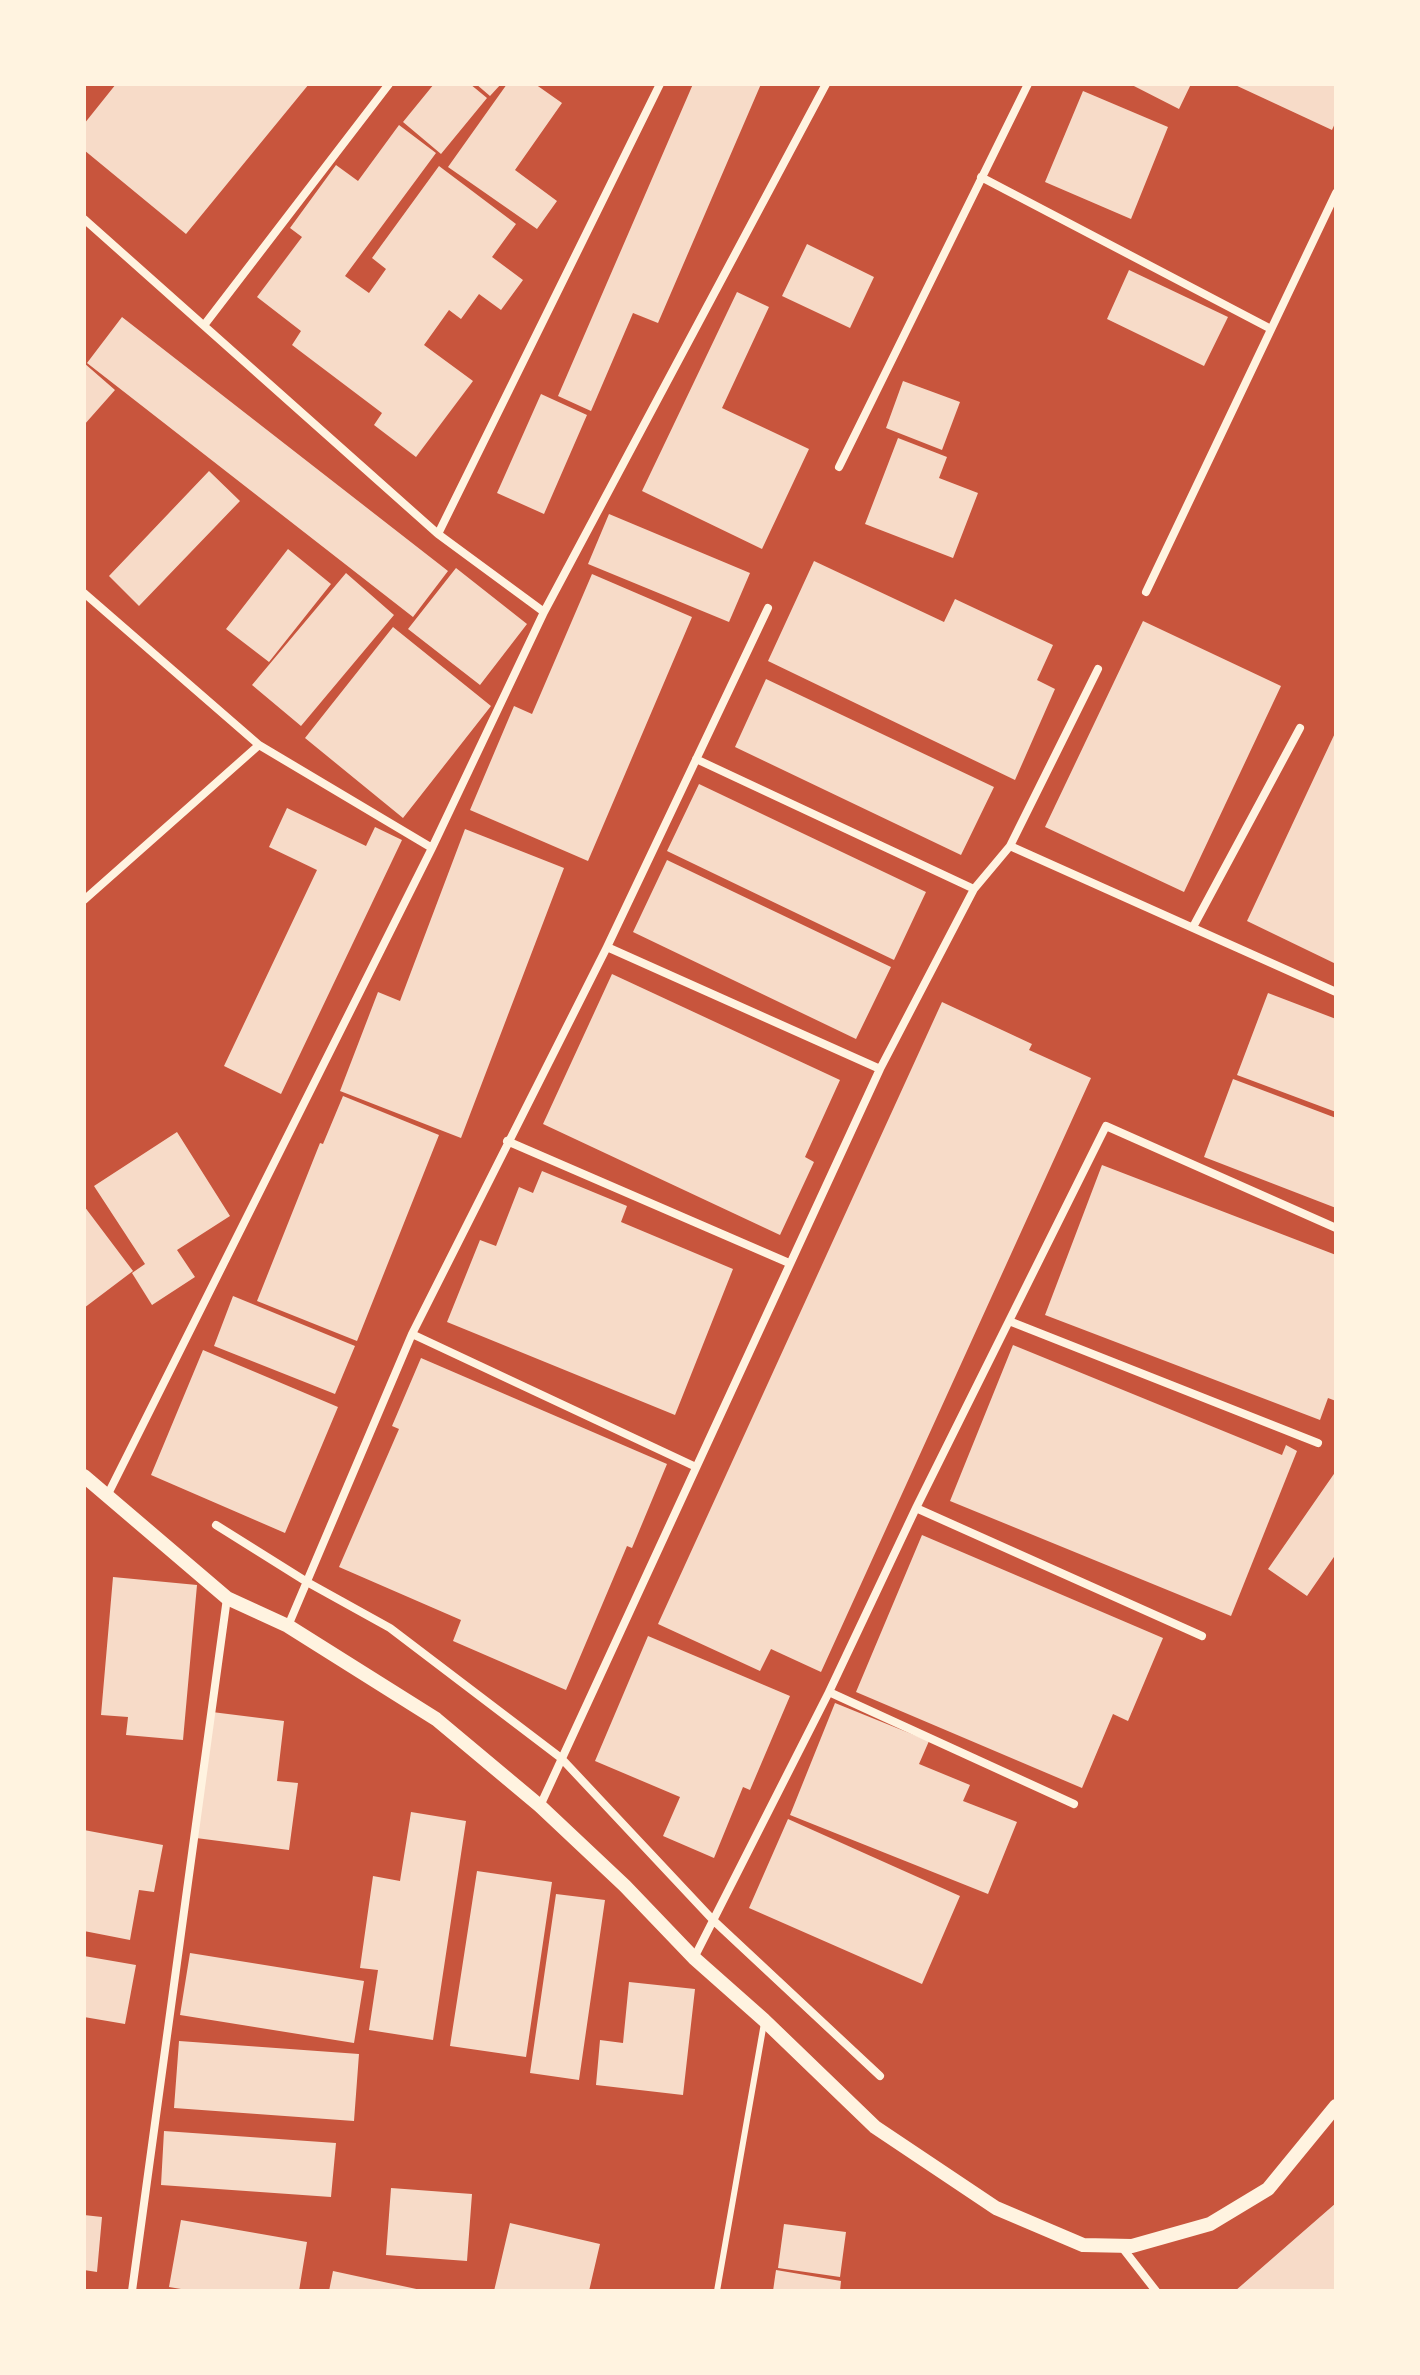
<!DOCTYPE html>
<style>
body{margin:0}
#map{position:relative;width:1420px;height:2375px;overflow:hidden;background:#c8553d;font-family:Poppins,sans-serif}
canvas{display:block}
.frame{position:absolute;inset:0;border:86px solid #fff3e0;pointer-events:none}
</style>
<div id="map">
<canvas width="1420" height="2375"></canvas>
<div class="frame"></div>
</div>
<script>
const ctx = document.querySelector('canvas').getContext('2d');
ctx.lineJoin = 'round';
function paint(path, color) { ctx.fillStyle = color; ctx.fill(path, 'evenodd'); }
function strokePath(path, color, width, dash) { ctx.strokeStyle = color; ctx.lineWidth = width; ctx.lineCap = dash ? 'butt' : 'round'; ctx.setLineDash(dash || []); ctx.stroke(path); }
paint(new Path2D(`
 M116 84H309L186 234 84 150V124Z
 M434 84H470L487 98 441 154 403 122Z
 M476 84H501L490 96Z
 M507 84H535L562 103 515 170 557 201 537 229 448 167Z
 M693 84H761L658 323 633 313 591 411 558 396Z
 M1130 84H1191L1179 109Z
 M1233 84H1336V121L1332 130Z
 M1083 91 1168 127 1131 219 1045 182Z
 M399 125 436 153 345 276 369 293 386 269 372 258 439 166 516 224 492 257 523 280 501 310 479 294 461 319 449 310 424 345 473 381 416 457 374 425 382 413 292 345 301 331 257 297 302 237 290 228 336 165 358 181Z
 M807 244 874 277 850 328 782 296Z
 M1129 270 1228 317 1204 366 1107 319Z
 M737 292 769 307 722 408 809 449 762 549 642 491Z
 M122 317 448 571 413 617 87 363Z
 M84 363 115 390 84 425Z
 M903 381 960 402 942 450 886 428Z
 M541 394 587 415 544 514 497 493Z
 M898 438 947 457 939 478 978 493 953 558 865 524Z
 M209 471 240 501 139 606 109 576Z
 M609 514 750 573 729 622 588 564Z
 M288 549 331 584 269 662 226 629Z
 M814 561 944 622 955 599 1053 645 1037 680 1055 689 1015 780 768 661Z
 M456 568 527 624 480 685 408 629Z
 M346 573 394 615 301 726 252 685Z
 M592 574 692 617 588 861 470 810 514 706 532 714Z
 M1143 621 1281 686 1184 892 1045 827Z
 M393 627 491 706 403 818 305 738Z
 M766 679 994 787 961 855 735 747Z
 M1336 731V964L1247 921Z
 M699 784 926 892 894 960 667 851Z
 M287 808 366 846 375 827 402 840 281 1094 224 1066 317 870 269 847Z
 M465 829 564 868 461 1138 340 1091 378 992 400 1001Z
 M667 860 891 967 856 1039 633 932Z
 M612 974 840 1080 805 1157 814 1162 780 1235 543 1124Z
 M1268 993 1336 1019V1112L1237 1075Z
 M942 1002 1032 1044 1029 1050 1091 1078 821 1672 771 1649 760 1671 658 1624Z
 M1233 1079 1336 1118V1208L1204 1157Z
 M343 1096 439 1135 357 1341 257 1301 320 1143 323 1144Z
 M177 1132 230 1216 177 1250 195 1277 152 1305 132 1273 145 1264 94 1186Z
 M1102 1165 1336 1255V1401L1328 1398 1320 1420 1045 1315Z
 M542 1171 627 1206 621 1222 733 1269 675 1415 447 1322 480 1240 496 1246 519 1187 533 1193Z
 M84 1206 133 1271 84 1308Z
 M233 1296 355 1346 335 1394 214 1346Z
 M1013 1345 1282 1455 1286 1445 1297 1451 1231 1616 950 1501Z
 M203 1350 338 1407 285 1533 151 1475Z
 M421 1358 667 1464 632 1548 627 1546 566 1690 453 1641 461 1620 339 1567 399 1429 392 1426Z
 M1336 1471V1554L1307 1596 1268 1569Z
 M922 1535 1163 1638 1128 1721 1113 1714 1082 1788 856 1692Z
 M113 1577 197 1585 183 1740 126 1735 128 1717 101 1715Z
 M648 1636 790 1696 750 1790 743 1787 714 1858 663 1836 680 1797 595 1761Z
 M835 1703 929 1741 919 1764 970 1785 963 1801 1017 1822 988 1894 790 1815Z
 M212 1712 284 1721 277 1781 298 1783 289 1850 196 1838Z
 M411 1812 466 1821 433 2040 369 2030 378 1970 360 1968 373 1876 400 1881Z
 M788 1819 960 1896 922 1984 749 1908Z
 M84 1830 163 1845 154 1892 139 1890 130 1940 84 1931Z
 M477 1871 552 1882 526 2057 450 2046Z
 M556 1894 605 1900 579 2080 530 2073Z
 M190 1953 364 1981 354 2043 180 2015Z
 M84 1956 136 1965 125 2024 84 2017Z
 M629 1982 695 1989 683 2095 596 2085 600 2040 623 2043Z
 M179 2041 359 2054 354 2121 174 2108Z
 M164 2131 336 2143 331 2197 161 2185Z
 M391 2188 472 2194 467 2261 386 2255Z
 M1336 2203V2291H1235Z
 M84 2215 102 2217 97 2272 84 2270Z
 M181 2220 307 2242 299 2291H193L169 2287Z
 M510 2223 600 2244 589 2291H494Z
 M784 2224 846 2232 840 2277 778 2268Z
 M776 2270 841 2281 840 2291H773Z
 M333 2271 421 2290V2291H329Z`), '#f7dbc8');
strokePath(new Path2D(`
 M717 2291 764 2023`), '#fff3e0', 6);
strokePath(new Path2D(`
 M981 177 1271 329
 M84 219 438 534 544 612
 M205 324 389 84
 M839 467 1028 84
 M438 534 660 84
 M1146 592 1336 193
 M84 593 259 745 432 848
 M696 759 974 889
 M1010 846 1336 992
 M84 900 259 745
 M1193 927 1300 728
 M607 947 880 1069
 M507 1141 789 1263
 M1009 1321 1318 1443
 M412 1334 696 1467
 M107 1496 432 848 544 612 826 84
 M916 1508 1202 1636
 M216 1525 307 1582 390 1628 561 1758 713 1920 880 2076
 M288 1626 412 1334 607 947 768 608
 M829 1692 1074 1804
 M540 1806 880 1069 974 889 1010 846 1098 669
 M694 1958 829 1692 916 1508 1106 1126 1336 1228
 M1121 2246 1156 2291
 M132 2291 227 1598`), '#fff3e0', 8);
strokePath(new Path2D(`
 M84 1476 227 1598 288 1626 436 1719 540 1806 625 1886 694 1958 764 2020 875 2127 996 2208 1083 2245 1132 2246 1210 2224 1268 2189 1336 2106`), '#fff3e0', 14);
</script>
